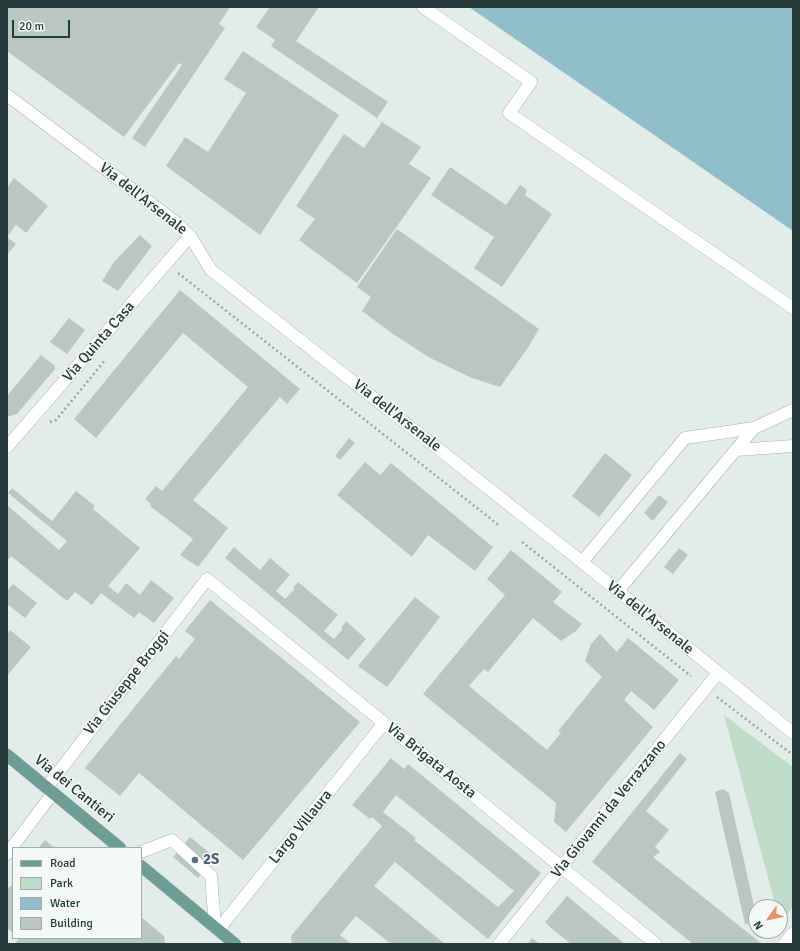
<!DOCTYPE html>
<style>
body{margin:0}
#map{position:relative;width:800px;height:951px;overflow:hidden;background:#e4ece9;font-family:Signika,sans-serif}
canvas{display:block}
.frame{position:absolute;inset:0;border:8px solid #253c38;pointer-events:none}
.legend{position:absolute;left:12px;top:847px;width:130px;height:92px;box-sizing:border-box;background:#f4f9f7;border:1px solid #a1adab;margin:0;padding:5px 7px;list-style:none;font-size:12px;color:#253c38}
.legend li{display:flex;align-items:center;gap:8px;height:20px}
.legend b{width:20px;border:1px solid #a1adab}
.north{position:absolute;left:748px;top:899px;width:40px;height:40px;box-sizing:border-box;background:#f4f9f7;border:1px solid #a1adab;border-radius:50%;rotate:237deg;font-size:11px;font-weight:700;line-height:16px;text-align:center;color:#253c38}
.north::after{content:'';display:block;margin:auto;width:14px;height:18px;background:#e4936a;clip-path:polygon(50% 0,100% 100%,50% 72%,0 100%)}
.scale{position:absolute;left:12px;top:20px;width:58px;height:18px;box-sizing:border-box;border:2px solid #253c38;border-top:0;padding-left:5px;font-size:12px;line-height:14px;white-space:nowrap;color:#253c38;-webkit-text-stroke:3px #f4f9f7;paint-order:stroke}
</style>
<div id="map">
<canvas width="800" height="951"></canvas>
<div class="frame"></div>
<ul class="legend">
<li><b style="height:5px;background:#6d9d95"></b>Road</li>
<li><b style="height:11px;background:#bfdbc9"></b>Park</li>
<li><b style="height:11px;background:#92bdcb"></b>Water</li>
<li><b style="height:11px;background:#bac6c2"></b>Building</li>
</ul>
<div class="north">N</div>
<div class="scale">20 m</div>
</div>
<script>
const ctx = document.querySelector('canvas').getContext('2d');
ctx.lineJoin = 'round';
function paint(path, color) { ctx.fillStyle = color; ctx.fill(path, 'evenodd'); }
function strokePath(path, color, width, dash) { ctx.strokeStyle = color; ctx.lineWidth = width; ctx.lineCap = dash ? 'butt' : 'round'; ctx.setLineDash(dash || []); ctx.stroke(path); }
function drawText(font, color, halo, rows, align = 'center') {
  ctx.font = font + ' Signika,sans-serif'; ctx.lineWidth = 3; ctx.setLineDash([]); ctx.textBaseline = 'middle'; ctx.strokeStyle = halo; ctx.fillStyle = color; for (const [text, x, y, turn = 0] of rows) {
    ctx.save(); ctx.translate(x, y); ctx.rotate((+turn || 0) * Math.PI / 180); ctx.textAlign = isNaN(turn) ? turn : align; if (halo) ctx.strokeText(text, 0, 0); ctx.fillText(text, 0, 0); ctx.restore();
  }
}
paint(new Path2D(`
 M724 715 793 767V907L780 923V907H776Z`), '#bfdbc9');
paint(new Path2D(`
 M469 7H793V231Z`), '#92bdcb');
paint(new Path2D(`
 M7 7H230L219 24 225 28 145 147 132 138 182 65 179 63 124 137 7 51Z
 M270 7H319L296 41 388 102 377 118 271 46 275 40 256 27Z
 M243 51 339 115 260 235 166 166 185 137 208 152 246 93 224 79Z
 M382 122 421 147 409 164 431 178 357 283 299 240 315 219 296 206 344 134 364 148Z
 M450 167 506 205 520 185 527 190 525 195 552 214 502 287 474 268 494 237 431 195Z
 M14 178 48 206 26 233 16 225 7 237 16 244 7 255V188Z
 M397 229 539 329 527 349 500 387 472 378 430 358 393 334 362 311 371 297 357 287Z
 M140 235 152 246 118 291 102 281 114 262Z
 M180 290 300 389 287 404 280 397 193 500 228 528 198 567 180 555 193 539 150 506 151 504 145 499 156 486 162 491 248 387 183 333 96 438 74 419Z
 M69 318 85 330 67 354 50 342Z
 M41 355 55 366V369L17 414 7 417V396Z
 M349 438 355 443 340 460 335 456Z
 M605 453 632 475 599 517 572 496Z
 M365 462 380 475 391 463 493 547 475 571 428 535 412 557 337 495Z
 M12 488 52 521 76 491 95 506 93 509 140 548 108 586 118 594 126 583 140 595 151 580 174 598 154 623 139 612 134 618 101 593 92 605 75 592 67 601 11 556 7 561V505L59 550 67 541 8 493Z
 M659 495 668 502 653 521 644 513Z
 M234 547 260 570 270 558 290 575 276 591 285 599 295 589 293 588 298 582 338 615 324 631 334 639 343 629 341 628 346 621 366 639 348 660 225 558Z
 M679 548 688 555 673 574 664 567Z
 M511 550 562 592 553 602 582 624 576 631 561 641 533 618 488 672 484 669 469 686 547 750 561 733 558 731 602 677 585 661 591 644 600 634 617 652 628 638 679 680 654 710 631 691 624 700 653 727 566 832 554 822 556 803 423 694 505 595 487 579Z
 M13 584 37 603 25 618 7 604V591Z
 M415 597 440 617 387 687 358 666Z
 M210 600 360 722 243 860 139 773 120 796 85 768 176 656 179 659 195 639 185 631Z
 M10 630 31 647 7 676V634Z
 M680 753 687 759 646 811 669 830 655 847 660 852 653 857 762 944H693L592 862Z
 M391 758 404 769 408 764 541 873 488 939 395 862 374 886 445 944H391L356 916 340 935 351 944H292L291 936 382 826 372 817 370 819 352 805ZM396 795 514 891 498 907 414 840 416 838 383 812Z
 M723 789 729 793 756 915V923L745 924 715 792Z
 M190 837 216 858 198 878 173 857Z
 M45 840 55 848H38Z
 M13 884V933L7 928V889Z
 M567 896 614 935 625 944H571L551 928 545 922Z
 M141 917 164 936 165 944H15L19 938H141Z
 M532 938 540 944H527Z`), '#bac6c2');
const minor = new Path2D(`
 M423 7 531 82 509 113 793 308
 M7 95 177 223 190 236 211 270 582 562 793 733
 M7 447 190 236
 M736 450 793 446
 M582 562 685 438 754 428 793 410
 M618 591 754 428
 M47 787 207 579 656 944
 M141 852 172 840 211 876 215 927
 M7 854 53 793
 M218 930 384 723
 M499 944 718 673
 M784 944 793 933`);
const major = new Path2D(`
 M7 755 120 848
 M141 866 235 944`);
strokePath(minor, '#a7b4b0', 13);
strokePath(major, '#c2c8c7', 13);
strokePath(new Path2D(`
 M178 273 500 526
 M50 422 56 420 106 359
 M522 542 691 676
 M717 697 793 755`), '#88aca4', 2.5, [2, 3]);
strokePath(minor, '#fff', 12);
strokePath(major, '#6d9d95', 12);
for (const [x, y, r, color] of [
 [195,860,4,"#5c6f8a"]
]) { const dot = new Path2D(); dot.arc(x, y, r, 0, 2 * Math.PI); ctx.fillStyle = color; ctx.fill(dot); strokePath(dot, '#f4f9f7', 1.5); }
drawText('15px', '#253c38', '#f4f9f7', [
 ["Via dell'Arsenale",143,199,38],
 ["Via Quinta Casa",99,342,-49],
 ["Via dell'Arsenale",397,416,38],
 ["Via dell'Arsenale",650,618,39],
 ["Via Giuseppe Broggi",127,683,-52],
 ["Via Brigata Aosta",431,761,39],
 ["Via dei Cantieri",74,789,39],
 ["Via Giovanni da Verrazzano",609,809,-51],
 ["Largo Villaura",301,827,-51]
]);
drawText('bold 15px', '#4e5e75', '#f4f9f7', [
 ["2S",203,860]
], 'left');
</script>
